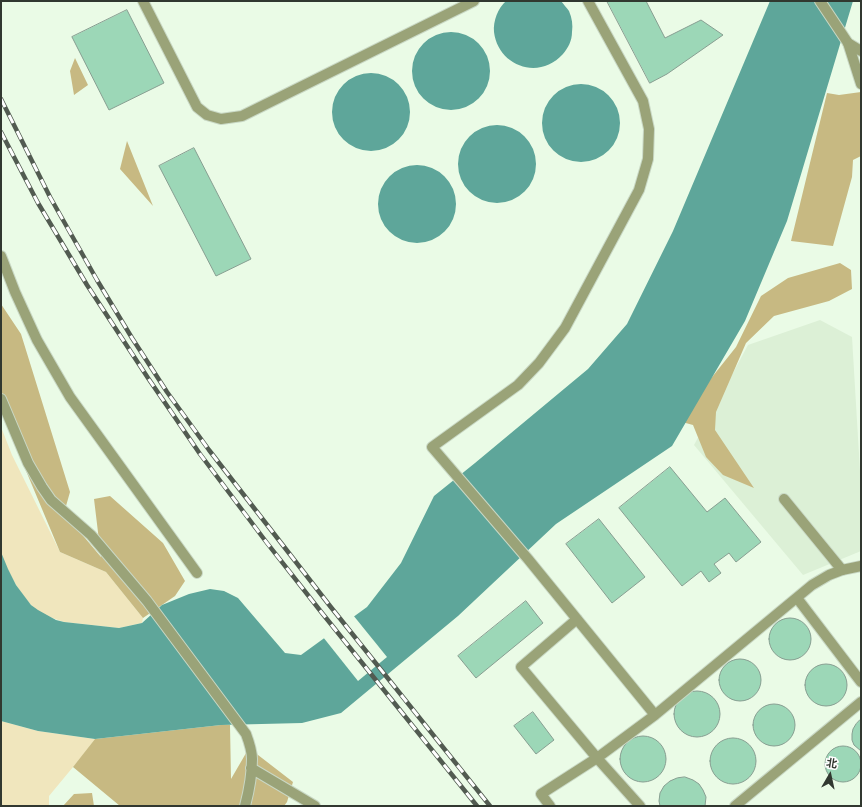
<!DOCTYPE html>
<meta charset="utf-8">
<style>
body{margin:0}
#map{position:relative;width:862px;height:807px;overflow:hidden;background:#eafbe6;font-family:Inter,"Noto Sans SC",sans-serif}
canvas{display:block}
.frame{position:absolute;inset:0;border:2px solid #313830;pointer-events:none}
.north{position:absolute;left:810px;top:755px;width:40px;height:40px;-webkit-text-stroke:3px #fff;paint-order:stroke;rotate:9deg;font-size:11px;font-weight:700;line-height:16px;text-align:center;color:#313830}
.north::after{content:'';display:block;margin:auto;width:14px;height:18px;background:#313830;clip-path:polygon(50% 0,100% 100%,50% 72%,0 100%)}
</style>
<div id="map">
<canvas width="862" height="807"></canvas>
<div class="frame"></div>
<div class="north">北</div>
</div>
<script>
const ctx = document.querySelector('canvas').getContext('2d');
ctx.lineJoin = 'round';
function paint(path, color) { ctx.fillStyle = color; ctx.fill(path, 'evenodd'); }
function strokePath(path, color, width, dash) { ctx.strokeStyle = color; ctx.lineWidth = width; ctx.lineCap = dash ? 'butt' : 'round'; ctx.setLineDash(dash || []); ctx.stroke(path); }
paint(new Path2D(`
 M820 320 852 337 861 488V551L803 575 694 445 748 345Z`), '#dcf0d6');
paint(new Path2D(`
 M1 427 12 455 60 552 106 572 143 618 142 623 119 628 64 622C55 619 46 616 38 611 23 600 6 570 1 552Z
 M1 721 38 731 95 739 83 755 49 796V806H1Z`), '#f0e6bd');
paint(new Path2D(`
 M75 58 88 85 74 95 70 71Z
 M861 92V156L853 160 852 177 833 246 791 241 827 93 839 95Z
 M127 141 153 206 120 169Z
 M840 263 851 270 852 289 829 301 774 316 746 343 716 412 715 430 754 488 723 475 706 457 693 425 682 422 701 391 736 347 761 296 788 278Z
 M1 304 21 334 70 492 64 513 101 557 94 499 110 496 163 543 185 581 175 596 143 618 106 572 60 552 1 411Z
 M221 725H230L231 779 249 748 293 782 287 802 284 806H120L73 767 95 739Z
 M92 793 94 806H63L74 794Z`), '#c7b982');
paint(new Path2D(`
 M506 1H561C564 5 567 8 569 11 572 18 573 25 572 32 572 41 568 48 563 54 539 81 498 66 494 32 493 21 498 8 506 1Z
 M770 1H853L787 221 745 321 672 446 556 524 458 616 341 713 302 723 221 725 95 739 38 731 1 721V552L8 569 16 585 31 605 38 610 56 620 64 622 119 628 142 623 162 605 189 594 210 589 224 591 238 598 285 653 301 655 367 607 401 563 434 496 475 463 588 369 627 324 673 231Z
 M412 71a39 39 0 1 1 78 0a39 39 0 1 1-78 0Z
 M332 112a39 39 0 1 1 78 0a39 39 0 1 1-78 0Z
 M542 123a39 39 0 1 1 78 0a39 39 0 1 1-78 0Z
 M458 164a39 39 0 1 1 78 0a39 39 0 1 1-78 0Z
 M378 204a39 39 0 1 1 78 0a39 39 0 1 1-78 0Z`), '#5ea69a');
paint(new Path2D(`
 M353 615 387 657 358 681 323 637Z`), '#eafbe6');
const building = new Path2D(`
 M607 1H646L665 38 701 20 723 35 667 74 650 83Z
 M127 10 164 83 109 110 72 37Z
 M194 148 251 259 216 276 159 166Z
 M670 467 707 512 725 498 761 542 736 562 729 553 714 564 721 573 709 582 701 571 682 586 619 508Z
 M599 519 645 577 612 603 566 544Z
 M526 601 543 623 476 678 458 656Z
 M769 639a21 21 0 1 1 42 0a21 21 0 1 1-42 0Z
 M719 680a21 21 0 1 1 42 0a21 21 0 1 1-42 0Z
 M805 685a21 21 0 1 1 42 0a21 21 0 1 1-42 0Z
 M674 714a23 23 0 1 1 46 0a23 23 0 1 1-46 0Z
 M753 725a21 21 0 1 1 42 0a21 21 0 1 1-42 0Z
 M533 712 554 740 536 754 514 726Z
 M860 720H861V751L854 745 852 740V734L853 729 856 724Z
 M620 759a23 23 0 1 1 46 0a23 23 0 1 1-46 0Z
 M710 761a23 23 0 1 1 46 0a23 23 0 1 1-46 0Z
 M825 764a18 18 0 1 1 36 0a18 18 0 1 1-36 0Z
 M685 777 693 780 699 784 703 790 706 797 705 806H660L659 801 660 793 664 786 670 781 677 778Z`);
paint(building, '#9cd7b7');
strokePath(building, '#879e91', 1);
const service = new Path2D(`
 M143 1 197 107 207 115 221 119 242 116 474 1
 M588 1 643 101 649 129 648 159 639 190 565 328 539 363 518 385 432 447 528 559 655 715 812 585 829 575 842 570 784 499
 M1 256 15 292 37 340 70 397 197 573
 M1 399 28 463 42 487 51 500 91 535 147 601 246 734C249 742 252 751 252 759 252 775 249 791 245 806
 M797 598 861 682
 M577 619 521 667 597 758 655 715
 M251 768 315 806
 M550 806 541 794 597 758 640 806
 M735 806 861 702`);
const minor = new Path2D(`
 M820 1 848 43 861 51
 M842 570 861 566`);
const tertiary = new Path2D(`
 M848 43 861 84`);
strokePath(service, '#c9d8c5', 12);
strokePath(minor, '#c9d8c5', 12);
strokePath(tertiary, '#c9d8c5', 12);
strokePath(service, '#9aa378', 10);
strokePath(minor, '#9aa378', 10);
strokePath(tertiary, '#9aa378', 10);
const rail = new Path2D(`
 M1 99 50 197 97 280 132 338 167 392 209 450 330 606 490 806
 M1 132 38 203 87 285 148 378 200 454 267 543 322 613 477 806`);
strokePath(rail, '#525b51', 4.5);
strokePath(rail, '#fff', 3, [9]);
</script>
